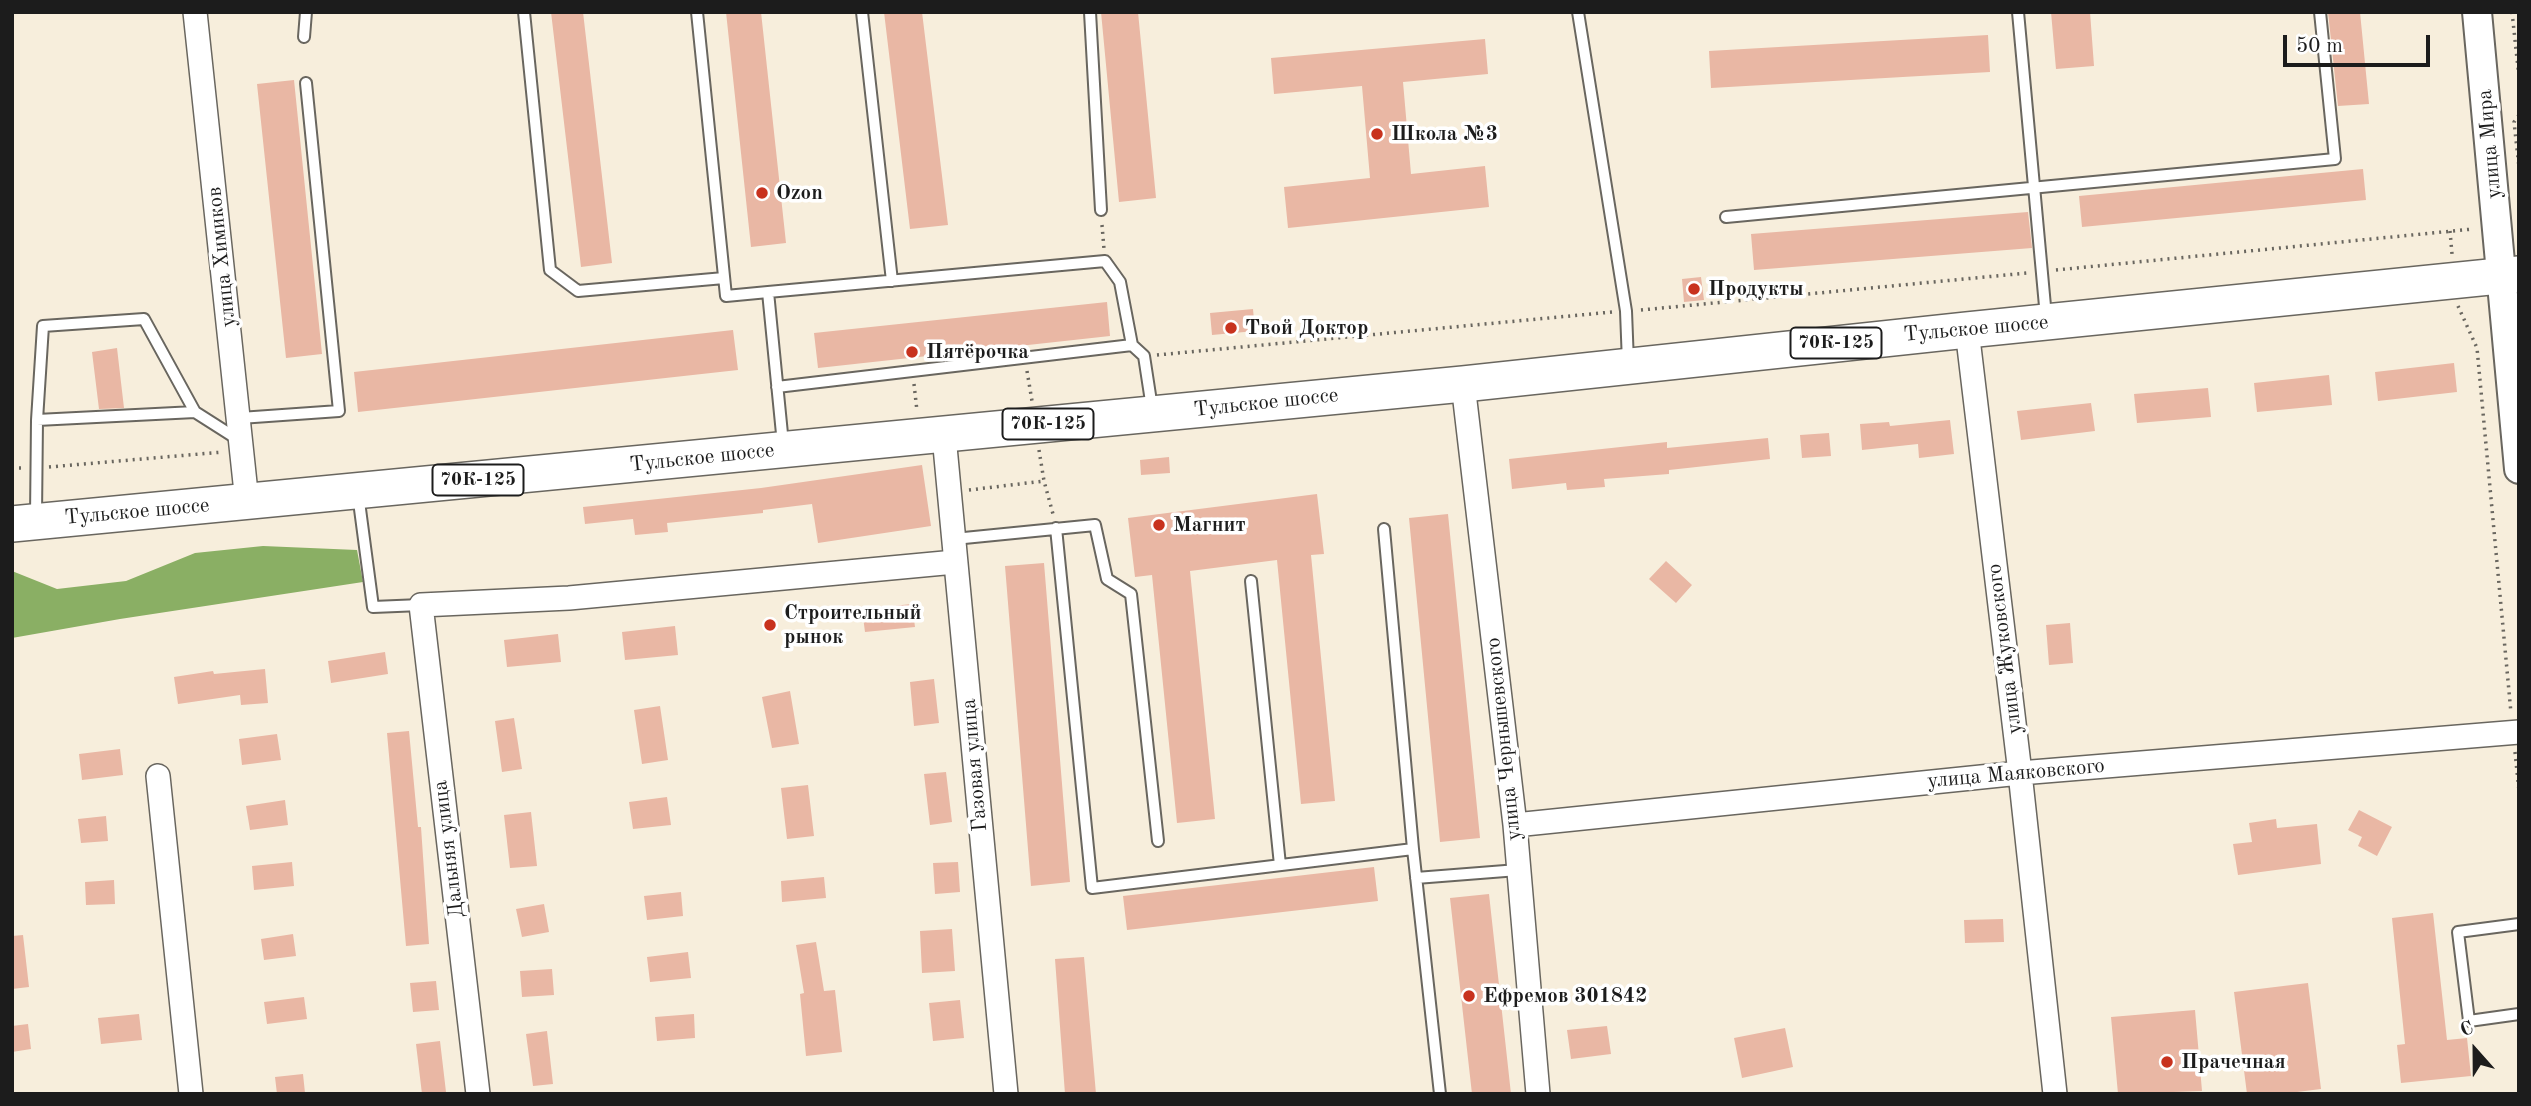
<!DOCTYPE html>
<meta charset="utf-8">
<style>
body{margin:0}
#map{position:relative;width:2531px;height:1106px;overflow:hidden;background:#f7eedc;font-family:"Old Standard TT",serif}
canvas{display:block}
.frame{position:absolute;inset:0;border:14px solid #1c1c1c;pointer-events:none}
.north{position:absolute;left:2440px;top:1015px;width:70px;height:70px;-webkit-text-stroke:5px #fff;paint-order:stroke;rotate:339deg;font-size:19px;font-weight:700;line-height:28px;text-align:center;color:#1c1c1c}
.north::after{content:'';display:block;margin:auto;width:24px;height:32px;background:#1c1c1c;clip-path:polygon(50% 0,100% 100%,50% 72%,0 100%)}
.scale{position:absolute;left:2283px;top:35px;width:147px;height:32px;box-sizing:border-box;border:4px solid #1c1c1c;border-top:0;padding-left:9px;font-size:21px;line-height:24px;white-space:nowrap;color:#1c1c1c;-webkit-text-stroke:5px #fff;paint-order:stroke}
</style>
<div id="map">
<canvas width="2531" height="1106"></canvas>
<div class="frame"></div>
<div class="north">С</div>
<div class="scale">50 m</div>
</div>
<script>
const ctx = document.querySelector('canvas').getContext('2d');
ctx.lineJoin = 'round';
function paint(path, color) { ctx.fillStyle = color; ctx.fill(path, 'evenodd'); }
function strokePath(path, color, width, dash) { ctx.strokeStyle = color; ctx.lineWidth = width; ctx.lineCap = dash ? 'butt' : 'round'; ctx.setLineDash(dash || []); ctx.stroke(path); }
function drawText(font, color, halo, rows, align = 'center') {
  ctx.font = font + ' "Old Standard TT",serif'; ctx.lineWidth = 7; ctx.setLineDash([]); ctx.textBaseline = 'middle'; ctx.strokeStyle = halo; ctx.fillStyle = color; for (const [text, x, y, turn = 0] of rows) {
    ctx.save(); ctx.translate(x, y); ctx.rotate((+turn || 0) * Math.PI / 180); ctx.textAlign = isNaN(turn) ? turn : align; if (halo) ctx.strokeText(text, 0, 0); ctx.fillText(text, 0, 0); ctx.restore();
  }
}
paint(new Path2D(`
 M263 546 357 550 363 582 120 619 12 638V571L57 589 126 581 195 553Z`), '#8aaf64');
paint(new Path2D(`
 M551 12H583L612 263 581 267Z
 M726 12H761L786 243 751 247Z
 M884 12H922L948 225 910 229Z
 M1101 12H1138L1156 198 1119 202Z
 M2051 12H2090L2094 66 2056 69Z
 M2328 12H2360L2369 104 2338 106Z
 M1988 35 1990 72 1711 88 1709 51Z
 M1485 39 1488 74 1403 82 1411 174 1485 166 1489 207 1288 228 1284 187 1370 178 1362 86 1274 94 1271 58Z
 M294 80 322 354 286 358 257 84Z
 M2363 169 2366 200 2082 227 2079 196Z
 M2028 212 2032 248 1754 270 1751 234Z
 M1701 277 1704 300 1684 302 1682 279Z
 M1107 302 1110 336 818 368 814 333Z
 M1253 309 1255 331 1212 335 1210 313Z
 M733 330 738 370 358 412 354 372Z
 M117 348 124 408 99 409 92 352Z
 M2454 363 2457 392 2378 401 2375 372Z
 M2329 375 2332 405 2257 412 2254 383Z
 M2208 388 2211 417 2137 423 2134 394Z
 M2091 403 2095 431 2021 440 2017 411Z
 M1950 420 1954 454 1919 458 1918 444 1862 450 1860 424 1889 422 1890 426Z
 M1829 433 1831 456 1802 458 1800 435Z
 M1768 438 1770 459 1669 470V474L1604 479 1605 487 1567 490 1566 483 1512 489 1509 459 1667 442V448Z
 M1169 457 1170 473 1141 475 1140 460Z
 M922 465 931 526 818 543 812 504 763 510V513L667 523 668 532 635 535 633 519 585 524 583 507 761 488Z
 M1317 494 1324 554 1311 555 1335 801 1301 804 1277 560 1190 571 1215 819 1177 823 1152 575 1135 577 1128 518Z
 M1448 514 1480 838 1440 842 1409 518Z
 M1666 561 1692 585 1676 603 1649 579Z
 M1044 563 1070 882 1031 886 1005 566Z
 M912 604 915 627 865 632 862 609Z
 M2070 623 2073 663 2049 665 2046 625Z
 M675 626 678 655 625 660 622 632Z
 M558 634 561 662 507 667 504 640Z
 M385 652 388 674 331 683 328 661Z
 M265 669 268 703 241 705 240 695 178 704 174 677 213 671 214 674Z
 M934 679 939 723 914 726 910 682Z
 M790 691 799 744 772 748 762 697Z
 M660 706 668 760 642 764 634 710Z
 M514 718 522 769 502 772 495 721Z
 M409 731 418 827H421L429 944 406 946 387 733Z
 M277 734 281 760 242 765 239 739Z
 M120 749 123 775 82 780 79 754Z
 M946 772 952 822 930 825 924 774Z
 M808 785 814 836 787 839 781 788Z
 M667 797 671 825 633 829 629 802Z
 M285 800 288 825 250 830 246 806Z
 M2359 810 2392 827 2377 856 2358 846 2362 837 2348 830Z
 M531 812 537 866 510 868 504 815Z
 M106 816 108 841 81 843 78 819Z
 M2276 819 2277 828 2317 824 2321 864 2238 875 2233 844 2252 842 2249 823Z
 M292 862 294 886 254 890 252 866Z
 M958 862 960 892 935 894 933 863Z
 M1374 867 1378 901 1127 930 1123 896Z
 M824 877 826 898 782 902 781 881Z
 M114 880 115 904 86 905 85 882Z
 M681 892 683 916 647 920 644 896Z
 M1489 894 1511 1094H1472L1450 898Z
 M544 904 549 932 522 937 516 909Z
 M2433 913 2447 1040 2467 1038 2471 1076 2401 1083 2397 1045 2405 1044 2392 918Z
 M2003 919 2004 942 1965 943 1964 920Z
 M952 929 955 971 922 973 920 931Z
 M293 934 296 956 264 960 261 939Z
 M23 935 29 987 12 989V936Z
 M816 942 824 991 835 990 842 1052 806 1056 800 994 804 993 796 945Z
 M688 952 691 978 650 982 647 957Z
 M1084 957 1096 1094H1065L1055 959Z
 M552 969 554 995 522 997 520 971Z
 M436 981 439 1010 413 1012 410 983Z
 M2308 983 2321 1089 2281 1094H2247L2234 992Z
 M304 997 307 1019 267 1024 264 1002Z
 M960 1000 964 1038 933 1041 929 1003Z
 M2195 1010 2202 1091 2118 1094 2111 1017Z
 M139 1014 142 1040 101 1044 98 1018Z
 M694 1014 695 1038 657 1041 655 1017Z
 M28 1024 31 1049 12 1052V1026Z
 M1607 1026 1611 1054 1571 1059 1567 1030Z
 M1785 1028 1793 1067 1742 1078 1734 1038Z
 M547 1031 553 1084 533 1086 526 1034Z
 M440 1041 446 1092 422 1094 416 1044Z
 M303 1074 305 1093 277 1094 275 1077Z`), '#e9b7a4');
const service = new Path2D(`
 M524 12 550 270 578 291 724 278
 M697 12 726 296 768 292 783 444
 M862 12 892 281
 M1090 12 1101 210
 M1578 12 1626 311 1628 363
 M2018 12 2046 317
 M304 37 306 12
 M1726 217 2335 159 2320 12
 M768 292 1105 261 1120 282 1132 345 1144 356 1152 408
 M777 387 1132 345
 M240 418 339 411 306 83
 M37 420 43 326 144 319 195 412
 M358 494 373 607 421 605
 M36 516 37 420 195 412 239 440
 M1056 528 1092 888 1413 849
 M1384 529 1413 849 1440 1094
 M954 539 1095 525 1107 579 1131 594 1158 841
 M1251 581 1280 865
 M1416 878 1518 870
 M2519 924 2458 932 2469 1021 2519 1014`);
const minor = new Path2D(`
 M195 12 247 502
 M1967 330 2020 773 2055 1094
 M1463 384 1515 825 1538 1094
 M944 436 1006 1094
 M158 776 191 1094
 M1515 825 2020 773 2519 732
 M478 1094 421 605 569 598 955 562`);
const tertiary = new Path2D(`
 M2477 12 2519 469`);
const primary = new Path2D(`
 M12 524 1463 384 1967 330 2519 274`);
strokePath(service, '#69665f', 14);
strokePath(minor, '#69665f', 26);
strokePath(tertiary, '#69665f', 32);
strokePath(primary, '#69665f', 38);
strokePath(new Path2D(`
 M2512 12 2519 77
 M2519 115 2514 122 2519 167
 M1102 225 1104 249
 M2450 231 2452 254
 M2056 270 2473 229
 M2458 306 2477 348 2511 713
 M1641 310 2027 273
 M1157 355 1612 312
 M1027 371 1032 401
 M914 384 917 411
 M1039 450 1044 481 1053 514
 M49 467 223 452
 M12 468H24
 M969 490 1044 481
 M2515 752 2519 791`), '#69665f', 3.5, [2, 5]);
strokePath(service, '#fff', 10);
strokePath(minor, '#fff', 23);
strokePath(tertiary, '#fff', 28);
strokePath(primary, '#fff', 35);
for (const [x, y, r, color] of [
 [1377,134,7,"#c8321e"],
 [762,193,7,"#c8321e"],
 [1694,289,7,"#c8321e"],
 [1231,328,7,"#c8321e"],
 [912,352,7,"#c8321e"],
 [1159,525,7,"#c8321e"],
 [770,625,7,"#c8321e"],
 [1469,996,7,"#c8321e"],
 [2167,1062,7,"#c8321e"]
]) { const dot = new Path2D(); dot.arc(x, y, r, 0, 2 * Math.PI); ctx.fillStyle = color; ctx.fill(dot); strokePath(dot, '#fff', 2.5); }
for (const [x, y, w] of [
 [1836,343,91],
 [1048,424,91],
 [478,480,91]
]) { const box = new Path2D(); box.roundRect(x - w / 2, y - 15.5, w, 31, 5); ctx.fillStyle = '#fff'; ctx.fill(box); strokePath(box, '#1c1c1c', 2); }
drawText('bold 19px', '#1c1c1c', null, [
 ["70К-125",1836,343],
 ["70К-125",1048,424],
 ["70К-125",478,480]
]);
drawText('bold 21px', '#1c1c1c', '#fff', [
 ["Школа №3",1391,134],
 ["Ozon",776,193],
 ["Продукты",1708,289],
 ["Твой Доктор",1245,328],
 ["Пятёрочка",926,352],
 ["Магнит",1173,525],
 ["Строительный",784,613],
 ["рынок",784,637],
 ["Ефремов 301842",1483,996],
 ["Прачечная",2181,1062]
], 'left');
drawText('21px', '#1c1c1c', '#fff', [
 ["улица Мира",2490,144,-95],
 ["улица Химиков",222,257,-96],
 ["Тульское шоссе",1976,329,-5],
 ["Тульское шоссе",1266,403,-6],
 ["Тульское шоссе",702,458,-6],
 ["Тульское шоссе",137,512,-5],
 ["улица Жуковского",2005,649,-97],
 ["улица Чернышевского",1504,739,-96],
 ["Газовая улица",975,765,-95],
 ["улица Маяковского",2016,774,-5],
 ["Дальняя улица",449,849,-97]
]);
</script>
